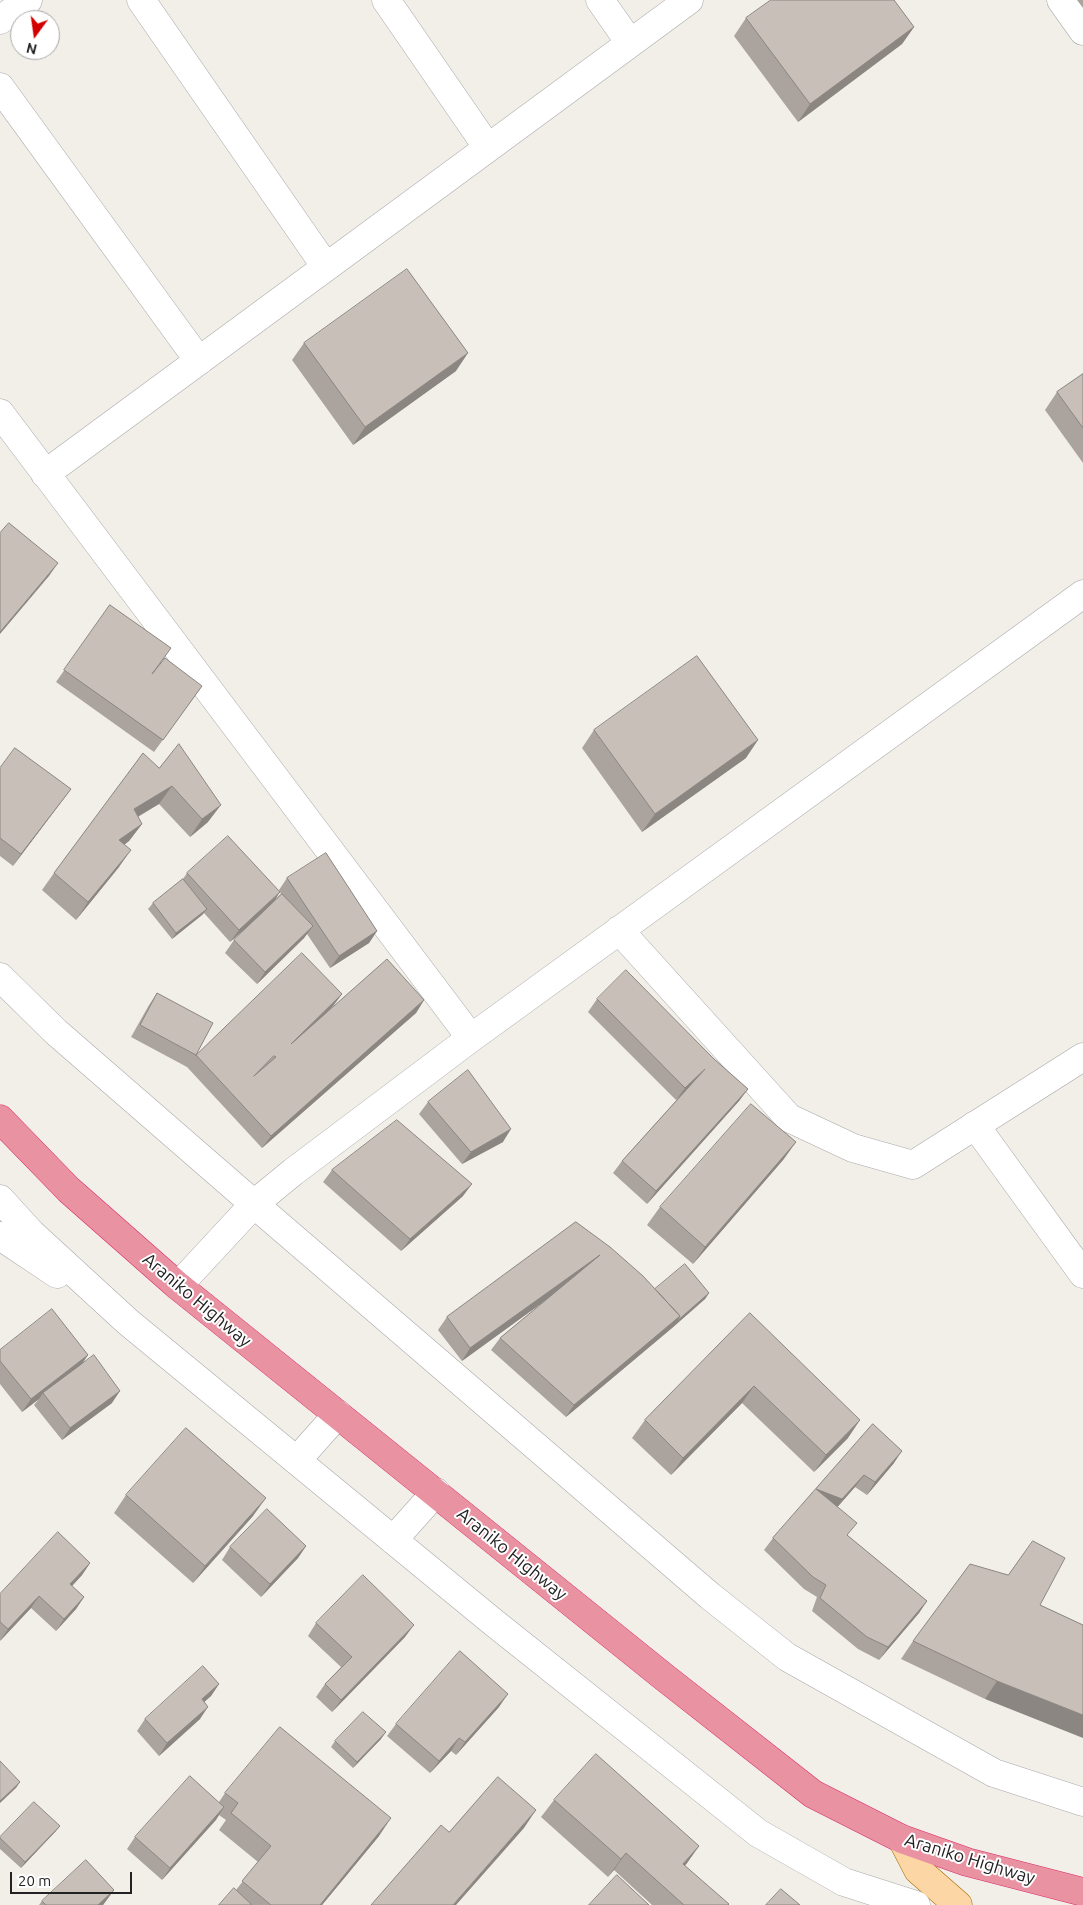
<!DOCTYPE html>
<style>
body{margin:0}
#map{position:relative;width:1083px;height:1905px;overflow:hidden;background:#f2efe9;font-family:Ubuntu,sans-serif}
canvas{display:block}
.north{position:absolute;left:10px;top:10px;width:50px;height:50px;box-sizing:border-box;background:#fff;border:1px solid #a7a7a7;border-radius:50%;rotate:194deg;font-size:14px;font-weight:700;line-height:20px;text-align:center;color:#222}
.north::after{content:'';display:block;margin:auto;width:18px;height:22px;background:#d40000;clip-path:polygon(50% 0,100% 100%,50% 72%,0 100%)}
.scale{position:absolute;left:10px;top:1872px;width:122px;height:22px;box-sizing:border-box;border:2px solid #222;border-top:0;padding-left:6px;font-size:15px;line-height:18px;white-space:nowrap;color:#222;-webkit-text-stroke:4px #fff;paint-order:stroke}
</style>
<div id="map">
<canvas width="1083" height="1905"></canvas>
<div class="north">N</div>
<div class="scale">20 m</div>
</div>
<script>
const ctx = document.querySelector('canvas').getContext('2d');
ctx.lineJoin = 'round';
function strokePath(path, color, width, dash) { ctx.strokeStyle = color; ctx.lineWidth = width; ctx.lineCap = dash ? 'butt' : 'round'; ctx.setLineDash(dash || []); ctx.stroke(path); }
function paint(path, color) { ctx.fillStyle = color; ctx.fill(path, 'evenodd'); }
function drawText(font, color, halo, rows, align = 'center') {
  ctx.font = font + ' Ubuntu,sans-serif'; ctx.lineWidth = 4; ctx.setLineDash([]); ctx.textBaseline = 'middle'; ctx.strokeStyle = halo; ctx.fillStyle = color; for (const [text, x, y, turn = 0] of rows) {
    ctx.save(); ctx.translate(x, y); ctx.rotate((+turn || 0) * Math.PI / 180); ctx.textAlign = isNaN(turn) ? turn : align; if (halo) ctx.strokeText(text, 0, 0); ctx.fillText(text, 0, 0); ctx.restore();
  }
}
const minor = new Path2D(`
 M141 0 326 267
 M386 0 488 148
 M600 0 630 43
 M1061 0 1083 31
 M0 20 28 0
 M0 87 199 361
 M0 413 471 1038
 M45 474 689 0
 M619 930 789 1118 853 1148 913 1165 1083 1057
 M0 977 56 1032 254 1204 710 1596 787 1657 994 1773 1083 1802
 M975 1125 1083 1274
 M0 1199 31 1233 128 1322 493 1622 758 1833 844 1882 916 1905
 M0 1236 57 1274
 M178 1286 254 1204 293 1172 471 1038 1083 594
 M297 1460 338 1414
 M393 1540 436 1492`);
const major = new Path2D(`
 M902 1839 918 1870 958 1905`);
const highway = new Path2D(`
 M0 1119 69 1190 178 1286 664 1677 813 1794 902 1839 967 1862 1083 1892`);
strokePath(minor, '#a9a9a9', 29);
strokePath(major, '#a06b00', 29);
strokePath(highway, '#dc2a67', 29);
strokePath(minor, '#fff', 28);
strokePath(major, '#fcd6a4', 28);
strokePath(highway, '#e892a2', 28);
paint(new Path2D(`
 M1077 0H1083V8Z
 M746 18 914 27 902 44 798 122 734 36Z
 M304 343 456 371 353 445 292 360Z
 M1083 374V463L1045 410 1057 392Z
 M110 605 153 673 202 686 154 752 56 682Z
 M594 730 746 758 642 832 582 748Z
 M0 768 71 789 13 866 0 856Z
 M159 768 208 822 190 837 159 804 138 817 142 824 129 841 124 845 119 867 76 920 42 890 54 873Z
 M187 873 273 902 281 894 279 890 287 878 377 931 369 943 330 968 307 934 304 938 257 984 225 953 234 940 259 916 230 942 204 913 202 915 172 939 148 909 153 903 183 879Z
 M157 993 196 1055 342 994 333 1006 327 1013 424 1000 416 1013 262 1148 187 1067 131 1037 149 1005Z
 M597 999 714 1059 748 1089 739 1101 647 1204 613 1173 622 1161 682 1094 676 1100 588 1012Z
 M428 1102 503 1142 462 1164 419 1114Z
 M796 1142 783 1160 693 1264 647 1225 660 1207Z
 M332 1170 463 1196 401 1251 323 1182Z
 M576 1222 655 1289 709 1293 705 1299 672 1328 566 1417 491 1350 500 1338 545 1301 462 1361 438 1330 447 1317Z
 M750 1313 848 1438 814 1472 742 1403 671 1475 632 1438 645 1420Z
 M0 1350 88 1355 81 1364 112 1403 62 1440 34 1405 39 1399 22 1412 0 1384Z
 M873 1424 894 1463 867 1495 855 1487 837 1507 848 1536 927 1601 919 1613 879 1660 858 1649 812 1611 817 1597 804 1589 764 1550 773 1538Z
 M126 1495 253 1516 193 1583 114 1513Z
 M306 1546 298 1558 261 1597 222 1560 230 1547Z
 M90 1563 82 1575 72 1586 84 1597 76 1609 56 1631 31 1608 0 1641V1594Z
 M1040 1605 1083 1625 985 1699 901 1659 913 1641Z
 M316 1623 405 1637 332 1712 316 1697 325 1684 341 1667 308 1636Z
 M219 1684 211 1696 204 1702 200 1719 159 1756 137 1731 145 1719Z
 M499 1707 456 1755 451 1751 430 1773 387 1736 396 1724Z
 M381 1739 353 1768 331 1747 335 1741Z
 M225 1793 379 1836 322 1905H219L236 1890 258 1862 219 1830 226 1820 219 1815 162 1880 127 1849 135 1837 219 1802Z
 M554 1800 699 1846 685 1866 728 1905H652L614 1870 608 1877 541 1817Z
 M60 1826 55 1832 21 1868 0 1849V1837Z
 M114 1890 103 1905H39L42 1901Z`), '#aba49e');
paint(new Path2D(`
 M914 27 902 44 798 122 810 104Z
 M468 353 456 371 353 445 365 427Z
 M58 563 49 576 0 634V632Z
 M758 740 746 758 642 832 655 814Z
 M172 786 159 804 121 826 134 809Z
 M71 789 62 801 13 866 21 854Z
 M221 805 208 822 190 837 202 819Z
 M142 824 129 841 107 858 119 840Z
 M131 850 119 867 76 920 88 902Z
 M280 892 272 905 230 942 239 930Z
 M207 909 202 915 172 939 176 933Z
 M313 926 304 938 257 984 265 972Z
 M377 931 369 943 330 968 339 956Z
 M342 994 333 1006 282 1056 291 1044Z
 M424 1000 416 1013 262 1148 271 1136Z
 M705 1069 697 1081 676 1100 685 1088Z
 M748 1089 739 1101 647 1204 656 1191Z
 M511 1129 503 1142 462 1164 471 1152Z
 M796 1142 783 1160 693 1264 705 1247Z
 M472 1184 463 1196 401 1251 410 1239Z
 M600 1255 591 1267 462 1361 470 1348Z
 M709 1293 705 1299 672 1328 566 1417 574 1405 680 1316Z
 M88 1355 80 1367 43 1393 39 1399 22 1412 31 1399Z
 M754 1386 742 1403 671 1475 683 1458Z
 M120 1391 112 1403 62 1440 70 1428Z
 M860 1420 848 1438 814 1472 826 1455Z
 M902 1451 894 1463 867 1495 875 1482Z
 M864 1475 855 1487 834 1511 816 1489Z
 M266 1498 253 1516 193 1583 205 1566Z
 M306 1546 298 1558 261 1597 270 1584Z
 M90 1563 82 1575 62 1597 70 1584Z
 M39 1596 31 1608 0 1641 8 1629Z
 M84 1597 76 1609 56 1631 64 1619Z
 M927 1601 919 1613 879 1660 888 1647Z
 M414 1625 405 1637 332 1712 341 1700Z
 M997 1681 1083 1715V1738L985 1699Z
 M219 1684 211 1696 193 1712 202 1699Z
 M508 1694 499 1707 456 1755 465 1742Z
 M208 1707 200 1719 159 1756 167 1743Z
 M386 1732 381 1739 353 1768 357 1762Z
 M459 1738 451 1751 430 1773 439 1761Z
 M20 1782 16 1788 0 1803V1801Z
 M224 1807 216 1820 162 1880 170 1868Z
 M536 1810 524 1828 456 1905H453Z
 M391 1818 379 1836 322 1905H320Z
 M60 1826 55 1832 21 1868 25 1862Z
 M699 1846 687 1863 671 1882 683 1864Z
 M626 1853 614 1870 608 1877 621 1859Z
 M114 1890 103 1905H98Z`), '#8b8681');
const building = new Path2D(`
 M771 0H894L914 27 810 104 746 18Z
 M407 269 468 353 365 427 304 343Z
 M1083 374V428L1057 392Z
 M9 523 58 563 0 632V533Z
 M110 605 171 648 152 674 165 658 202 686 163 740 64 670Z
 M697 656 758 740 655 814 594 730Z
 M179 744 221 805 202 819 172 786 134 809 142 824 119 840 131 850 88 902 54 873 143 753 159 768Z
 M15 748 71 789 21 854 0 838V768Z
 M228 836 280 892 239 930 187 873Z
 M326 853 377 931 339 956 287 878Z
 M183 879 207 909 176 933 153 903Z
 M282 894 313 926 265 972 234 940Z
 M302 953 342 994 291 1044 387 959 424 1000 271 1136 196 1055 140 1025 157 993 213 1023 196 1055ZM274 1056 276 1057 254 1076Z
 M626 970 714 1059 748 1089 656 1191 622 1161 705 1069 685 1088 597 999Z
 M468 1070 511 1129 471 1152 428 1102Z
 M751 1104 796 1142 705 1247 660 1207Z
 M397 1120 472 1184 410 1239 332 1170Z
 M576 1222 610 1247 643 1276 680 1316 574 1405 500 1338 600 1255 470 1348 447 1317Z
 M685 1264 709 1293 676 1322 680 1316 655 1289Z
 M52 1309 88 1355 31 1399 0 1361V1350Z
 M750 1313 860 1420 826 1455 754 1386 683 1458 645 1420Z
 M94 1355 120 1391 70 1428 43 1393Z
 M873 1424 902 1451 875 1482 864 1475 842 1499 816 1489 857 1523 847 1535 927 1601 888 1647 867 1637 820 1598 826 1585 813 1577 773 1538Z
 M186 1428 266 1498 205 1566 126 1495Z
 M267 1509 306 1546 270 1584 230 1547Z
 M58 1532 90 1563 70 1584 84 1597 64 1619 39 1596 8 1629 0 1622V1594Z
 M1033 1541 1065 1558 1040 1605 1083 1625V1715L997 1681 913 1641 970 1564 1008 1575Z
 M363 1575 414 1625 341 1700 325 1684 352 1657 316 1623Z
 M460 1651 508 1694 465 1742 459 1738 439 1761 396 1724Z
 M203 1666 219 1684 202 1699 208 1707 167 1743 145 1719Z
 M363 1712 386 1732 357 1762 335 1741Z
 M280 1727 391 1818 320 1905H271L242 1881 271 1846 231 1813 238 1803 225 1793Z
 M596 1754 699 1846 683 1864 729 1904 728 1905H684L626 1853 621 1859 554 1800Z
 M0 1761 20 1782 0 1801Z
 M190 1776 224 1807 170 1868 135 1837Z
 M498 1777 536 1810 453 1905H371L441 1825 449 1832Z
 M34 1802 60 1826 25 1862 0 1838V1837Z
 M86 1860 114 1890 98 1905H46L42 1901Z
 M617 1875 649 1905H589Z
 M234 1888 252 1905H219Z
 M781 1889 800 1905H766Z`);
paint(building, '#c7bfb8');
strokePath(building, '#8b8681', 1);
drawText('18px', '#222', '#fff', [
 ["Araniko Highway",197,1300,40],
 ["Araniko Highway",512,1554,39],
 ["Araniko Highway",970,1859,17]
]);
</script>
